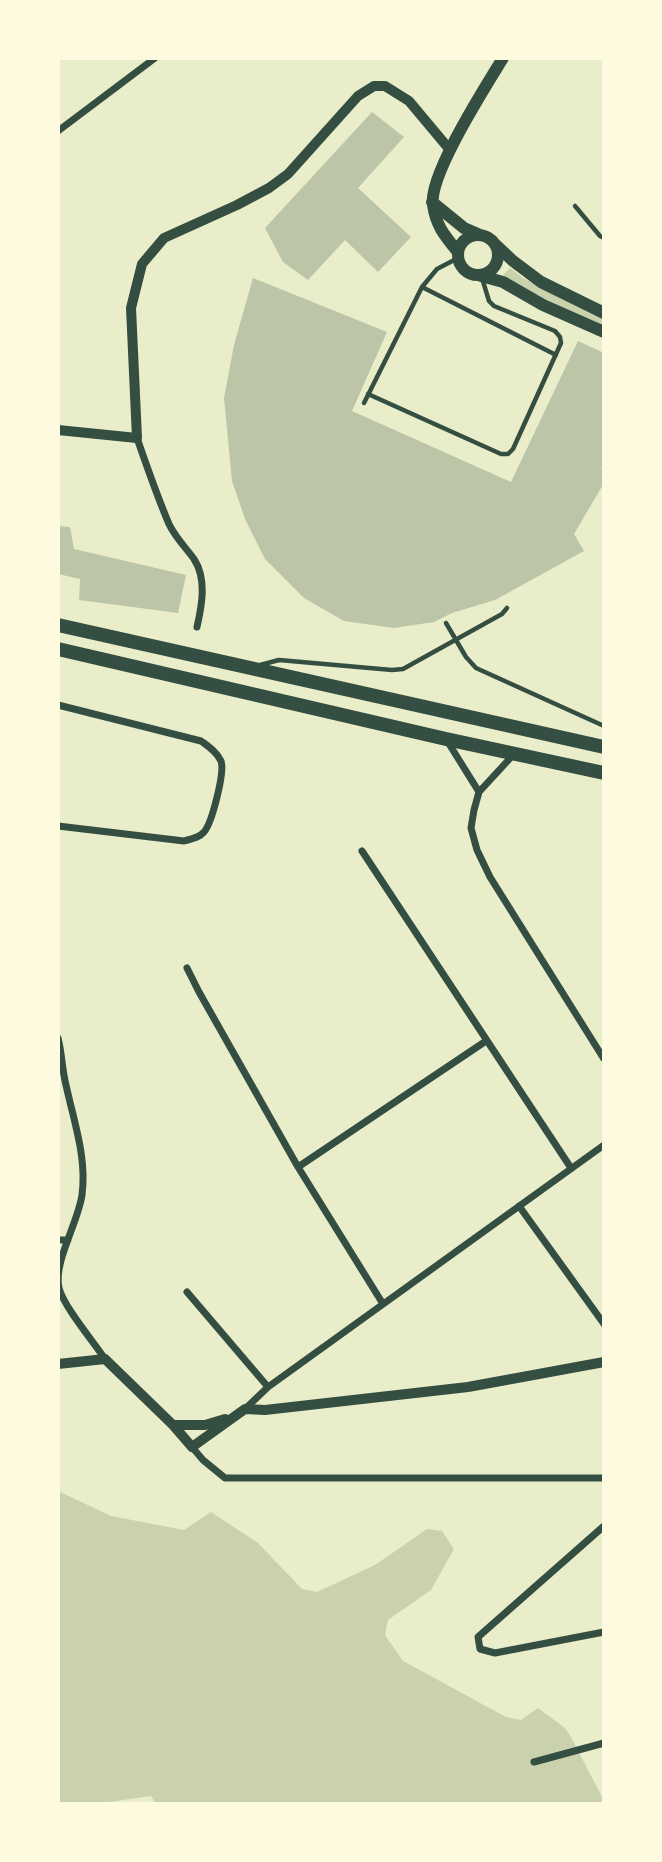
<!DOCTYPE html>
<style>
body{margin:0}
#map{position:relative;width:662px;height:1862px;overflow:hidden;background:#e9edc9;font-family:"Source Serif 4",serif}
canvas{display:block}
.frame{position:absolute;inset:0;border:60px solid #fefae0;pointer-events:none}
</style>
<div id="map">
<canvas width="662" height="1862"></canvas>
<div class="frame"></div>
</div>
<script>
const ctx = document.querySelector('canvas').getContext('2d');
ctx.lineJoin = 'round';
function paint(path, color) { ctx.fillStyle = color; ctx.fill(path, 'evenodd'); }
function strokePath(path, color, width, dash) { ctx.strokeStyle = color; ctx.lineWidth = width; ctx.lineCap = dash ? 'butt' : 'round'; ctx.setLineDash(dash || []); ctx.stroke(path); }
paint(new Path2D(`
 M510 268 523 278 604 319V326L545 299 503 275Z
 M58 1491 111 1516 184 1530 211 1512 258 1543 302 1589 317 1592 375 1565 427 1529 442 1531 454 1549 431 1590 388 1620 385 1635 403 1661 506 1717 521 1720 538 1708 565 1728 571 1737 604 1801V1804H156L151 1796 95 1804H58Z`), '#cad2ad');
paint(new Path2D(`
 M372 112 404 137 358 188 411 237 378 272 345 240 308 280 283 262 265 228Z
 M253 278 387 332 352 411 511 482 578 341 604 353V463L601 468 604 469V483L574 534 584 551 495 600 452 613 434 622 394 628 344 621 304 598 265 559 245 519 232 481 224 398 234 345Z
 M58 526 70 527 74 549 186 575 178 613 79 600 80 579 58 574Z`), '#bcc5a7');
strokePath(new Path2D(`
 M575 206 600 236 604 238
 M422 287 556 355
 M368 394 501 454H508L513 449 561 343 560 337 555 331 494 306 489 301 482 278
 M364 403 422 287 437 269 458 258
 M446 623 466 657 476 668 604 726
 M260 665 279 660 392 670 403 669 502 614 507 608`), '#344e41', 4.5);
strokePath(new Path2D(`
 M58 131 155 58
 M137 438C147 467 157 496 169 524 175 537 186 548 194 559 207 579 202 605 197 627
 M58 705 201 741C208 746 217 752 221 761 225 772 212 823 204 832 199 838 191 839 184 841L58 826
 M446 739 479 792
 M514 754 479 792 474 810 471 828 477 850 490 877 604 1059
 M362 851 571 1168
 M187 968 199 992 298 1167 383 1304
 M58 1038C62 1053 62 1070 66 1085 74 1122 87 1158 82 1195 78 1223 53 1263 59 1288 64 1307 93 1341 105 1359
 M298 1167 486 1041
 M519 1206 604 1324
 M58 1240H68
 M187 1292 268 1387
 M245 1409 268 1387 604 1145
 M192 1447 203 1460 225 1478H604
 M604 1526 478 1637 480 1649 495 1653 604 1632
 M534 1762 604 1743`), '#344e41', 7);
strokePath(new Path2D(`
 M58 430 137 438 131 308 142 264 164 238 237 205 269 188 288 174 358 96 374 86H385L409 101 450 150
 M58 1364 105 1359 173 1425 192 1447 245 1409 265 1410 468 1387 604 1362
 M173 1425H205L225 1419`), '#344e41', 10);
strokePath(new Path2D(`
 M432 202 464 228 480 235
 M458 255a20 20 0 1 1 40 0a20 20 0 1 1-40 0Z
 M495 244 513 261 541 282 604 313
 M458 252C445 236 436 226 433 205 428 176 486 86 503 58
 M481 276 503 282 543 305 604 332`), '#344e41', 12);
strokePath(new Path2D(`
 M58 625 604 747
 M58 649 446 739 604 773`), '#344e41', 14);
</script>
